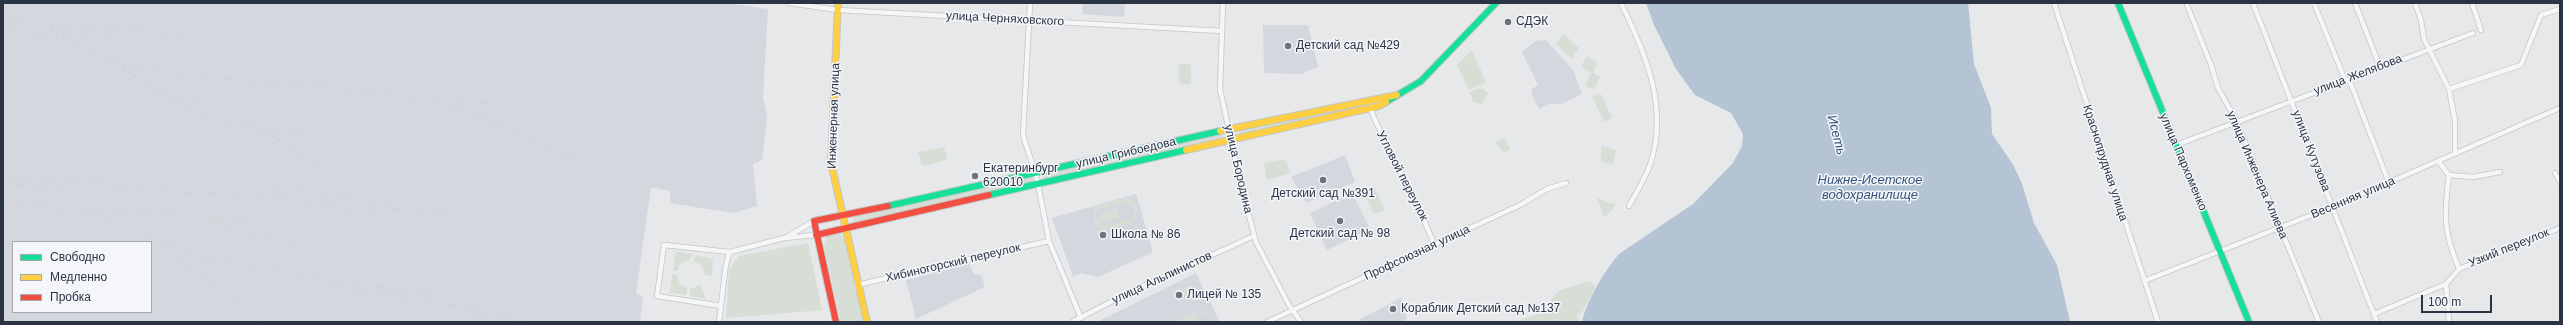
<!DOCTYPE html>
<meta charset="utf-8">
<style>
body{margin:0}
#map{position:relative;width:2563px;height:325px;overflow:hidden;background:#e6e8ea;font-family:Arial,sans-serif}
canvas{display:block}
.frame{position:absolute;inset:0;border:4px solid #2b3445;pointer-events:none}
.legend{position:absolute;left:12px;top:241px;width:140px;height:72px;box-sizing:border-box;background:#f4f6f9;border:1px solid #a4a8b1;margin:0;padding:5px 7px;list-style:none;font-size:12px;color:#2b3445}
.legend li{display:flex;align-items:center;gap:8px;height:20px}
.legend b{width:20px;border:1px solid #a4a8b1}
.scale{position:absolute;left:2421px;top:295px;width:71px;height:18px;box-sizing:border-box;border:2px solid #2b3445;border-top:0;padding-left:5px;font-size:12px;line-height:14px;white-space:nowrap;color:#2b3445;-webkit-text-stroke:3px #f4f6f9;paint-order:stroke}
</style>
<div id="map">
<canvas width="2563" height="325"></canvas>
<div class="frame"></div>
<ul class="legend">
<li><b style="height:5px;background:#16e098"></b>Свободно</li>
<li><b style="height:5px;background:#ffcf43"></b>Медленно</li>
<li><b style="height:5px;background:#f24e42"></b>Пробка</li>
</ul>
<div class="scale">100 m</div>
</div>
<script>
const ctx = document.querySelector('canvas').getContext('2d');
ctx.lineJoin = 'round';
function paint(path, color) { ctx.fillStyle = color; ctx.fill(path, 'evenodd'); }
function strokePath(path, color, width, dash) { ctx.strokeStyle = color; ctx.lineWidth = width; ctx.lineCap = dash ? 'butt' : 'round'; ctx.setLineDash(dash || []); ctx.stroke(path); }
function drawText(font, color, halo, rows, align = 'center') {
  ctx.font = font + ' Arial,sans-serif'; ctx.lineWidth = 3; ctx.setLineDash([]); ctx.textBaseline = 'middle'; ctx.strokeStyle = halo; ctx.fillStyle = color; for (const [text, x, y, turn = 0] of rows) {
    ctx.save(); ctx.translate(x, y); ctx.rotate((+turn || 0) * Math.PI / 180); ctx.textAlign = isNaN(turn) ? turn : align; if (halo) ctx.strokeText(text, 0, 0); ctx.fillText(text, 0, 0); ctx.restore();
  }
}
paint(new Path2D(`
 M3 3H728L768 9 763 97 767 116 762 160 753 164 757 206 733 213 670 203V191L651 187 636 294 643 297 640 322H3ZM13 242H151V312H13Z
 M1083 3H1125L1124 17 1082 14Z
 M1263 25H1308L1318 67 1301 74 1264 73Z
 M1546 40 1573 70 1582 94 1561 104H1548L1539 109 1532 95V89L1538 85 1522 52 1536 41Z
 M1345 155 1355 182 1306 203 1291 177Z
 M1352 193 1370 229 1327 250 1310 213Z
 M1136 194 1153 252 1098 277 1082 273 1073 276 1052 218Z
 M969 264 974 274 981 275 985 287 916 319 906 280Z
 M1196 273 1220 322H1097Z
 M1401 298 1407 319 1404 322H1362L1360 319Z`), '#d4d7dd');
paint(new Path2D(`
 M1564 34 1579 48 1572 59 1556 44Z
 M1472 50 1486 82 1469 90 1457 65Z
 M1587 56 1597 63 1593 73 1600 77 1594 90 1585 86 1591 73 1581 66Z
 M1179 63 1191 65V85L1179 83Z
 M1477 89H1484L1488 94 1482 104 1473 102 1469 92Z
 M1601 94 1612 118 1604 122 1592 96Z
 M1358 104 1359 109 1241 136 1239 129Z
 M1222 132 1223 140 1045 181 1043 174Z
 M1505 138 1510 150 1504 153 1496 142Z
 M1602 146 1616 150 1613 165 1600 161Z
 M944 147 947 160 922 166 918 152Z
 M1286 159 1290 173 1267 180 1264 163Z
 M1032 177 1034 184 854 222 853 215Z
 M1374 187 1385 210 1374 214 1363 191Z
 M1126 198 1136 203 1138 212 1133 222 1105 230 1095 225 1093 211 1097 206ZM1126 202 1133 205 1134 216 1131 219 1105 226 1097 222 1096 212 1100 209Z
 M1597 198 1616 205 1604 218Z
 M1117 208 1120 218 1101 223 1099 213Z
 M838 233 845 239 864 322H841L824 245 828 235Z
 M808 243 822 310 726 318 729 269 739 256Z
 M676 252 692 254 690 260 681 263 677 271H673Z
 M696 255 713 259 712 276 705 275 701 265 694 261Z
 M672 274H676L680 284 687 288 686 295 670 293Z
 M1590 281 1596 288C1589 296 1586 311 1577 316L1580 322H1515L1541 313 1547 309 1552 298 1560 290Z
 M1190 284 1195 294 1180 301 1175 291Z
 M700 285 706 299 690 296V289Z
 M1199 311 1206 312 1212 322 1200 313 1196 314 1199 322H1173Z`), '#d6ded6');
paint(new Path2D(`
 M1646 3H1968L1974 64 1991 108 1992 134 2012 163 2021 181 2034 223 2057 265 2070 322H1582C1586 302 1605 270 1619 254L1693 204 1733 163 1742 146 1743 134 1731 113 1695 95 1676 69 1654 25Z`), '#b4c4d5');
const street = new Path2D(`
 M789 3 838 10 1222 31
 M1030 3 1023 135 1037 179 1049 241 1081 318
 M1223 3 1220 89 1240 181 1256 242 1289 305 1301 322
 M1621 3C1646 54 1669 108 1650 165 1645 179 1636 193 1629 206
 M2054 3 2158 322
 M2253 3 2377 322
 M2314 3 2345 80
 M2355 3 2380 67
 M2415 3 2421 20 2424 39 2449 89 2455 121V154
 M2472 3 2481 30
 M2187 5 2211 65 2218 88 2237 122 2319 322
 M2349 79 2389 183
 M2449 89 2521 65 2541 15 2560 9
 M1370 108C1389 155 1416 197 1434 244
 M2176 145 2473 33
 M2438 161 2449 175 2473 177 2500 172
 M2555 173 2560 182
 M2449 175C2444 215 2443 231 2459 269
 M787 237 814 221
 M2144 281 2332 207 2560 108
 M2446 284 2449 322
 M857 285 1049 241
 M721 306 657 296 664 245 730 252 784 238 816 235
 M2374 314 2446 284 2459 269 2560 228
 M719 322 726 264 730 252
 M1072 322 1130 292 1254 236
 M1267 322 1520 205 1547 189 1566 183`);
const fast = new Path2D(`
 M2118 3 2249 322
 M1386 102 1421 81 1496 3
 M989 195 1186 150
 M888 206 1220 131`);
const slow = new Path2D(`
 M838 3 831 163 867 322
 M1220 131 1397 95
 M1186 150 1379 106 1386 102`);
const jam = new Path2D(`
 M816 235 989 195
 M836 322 814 221 888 206`);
strokePath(street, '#c4c6c8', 6);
strokePath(fast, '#c4c6c8', 8);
strokePath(slow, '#c4c6c8', 8);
strokePath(jam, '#c4c6c8', 8);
strokePath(street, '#f5f6f7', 4.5);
strokePath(fast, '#16e098', 6);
strokePath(slow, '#ffcf43', 6);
strokePath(jam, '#f24e42', 6);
strokePath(new Path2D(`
 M3 22 151 31 206 41
 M3 29 63 39 112 62 171 73 285 85 330 86 447 104 499 102
 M51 31 116 39
 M118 66 192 112 241 125 306 134
 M175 98 203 105
 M451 107 480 117 539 146 578 157
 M492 119 509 122
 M262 131C285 140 304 164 327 168
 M3 182 85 194
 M17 184 71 179 187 193 259 192 355 211 418 208 454 215
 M3 190H4
 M266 190 289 188 398 205
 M3 199 101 216 124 223 150 239
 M95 212 133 210 269 225
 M219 223 255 237 295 244
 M145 236 202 259 306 275 343 288 483 310
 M166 250 264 322
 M346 282 446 296
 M473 314 530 322`), '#cecfd2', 1.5, [2, 4]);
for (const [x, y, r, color] of [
 [1508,22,4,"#6c737f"],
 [1288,46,4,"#6c737f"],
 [975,176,4,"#6c737f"],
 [1323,180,4,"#6c737f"],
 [1340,221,4,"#6c737f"],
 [1103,235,4,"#6c737f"],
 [1179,295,4,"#6c737f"],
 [1393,309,4,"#6c737f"]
]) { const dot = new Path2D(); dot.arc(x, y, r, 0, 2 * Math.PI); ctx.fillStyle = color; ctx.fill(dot); strokePath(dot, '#f4f6f9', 1.5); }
drawText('12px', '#2b3445', '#f4f6f9', [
 ["улица Черняховского",1005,19,3],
 ["улица Желябова",2358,75,-21],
 ["Инженерная улица",834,116,-88],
 ["улица Кутузова",2311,151,69],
 ["улица Грибоедова",1126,153,-13],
 ["улица Пархоменко",2183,162,67],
 ["Краснопрудная улица",2105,163,72],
 ["улица Бородина",1238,169,77],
 ["улица Инженера Алиева",2257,175,67],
 ["Угловой переулок",1402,176,63],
 ["Весенняя улица",2353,198,-23],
 ["Узкий переулок",2509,248,-22],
 ["Профсоюзная улица",1417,253,-25],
 ["Хибиногорский переулок",953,263,-13],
 ["улица Альпинистов",1162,278,-25]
]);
drawText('12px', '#2b3445', '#f4f6f9', [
 ["СДЭК",1516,22],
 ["Детский сад №429",1296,46],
 ["Екатеринбург",983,169],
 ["620010",983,183],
 ["Детский сад №391",1323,194,"center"],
 ["Детский сад № 98",1340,234,"center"],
 ["Школа № 86",1111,235],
 ["Лицей № 135",1187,295],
 ["Кораблик Детский сад №137",1401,309]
], 'left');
drawText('italic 13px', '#34527a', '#f4f6f9', [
 ["Исеть",1836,135,75],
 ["Нижне-Исетское",1870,180],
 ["водохранилище",1870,195]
]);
</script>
